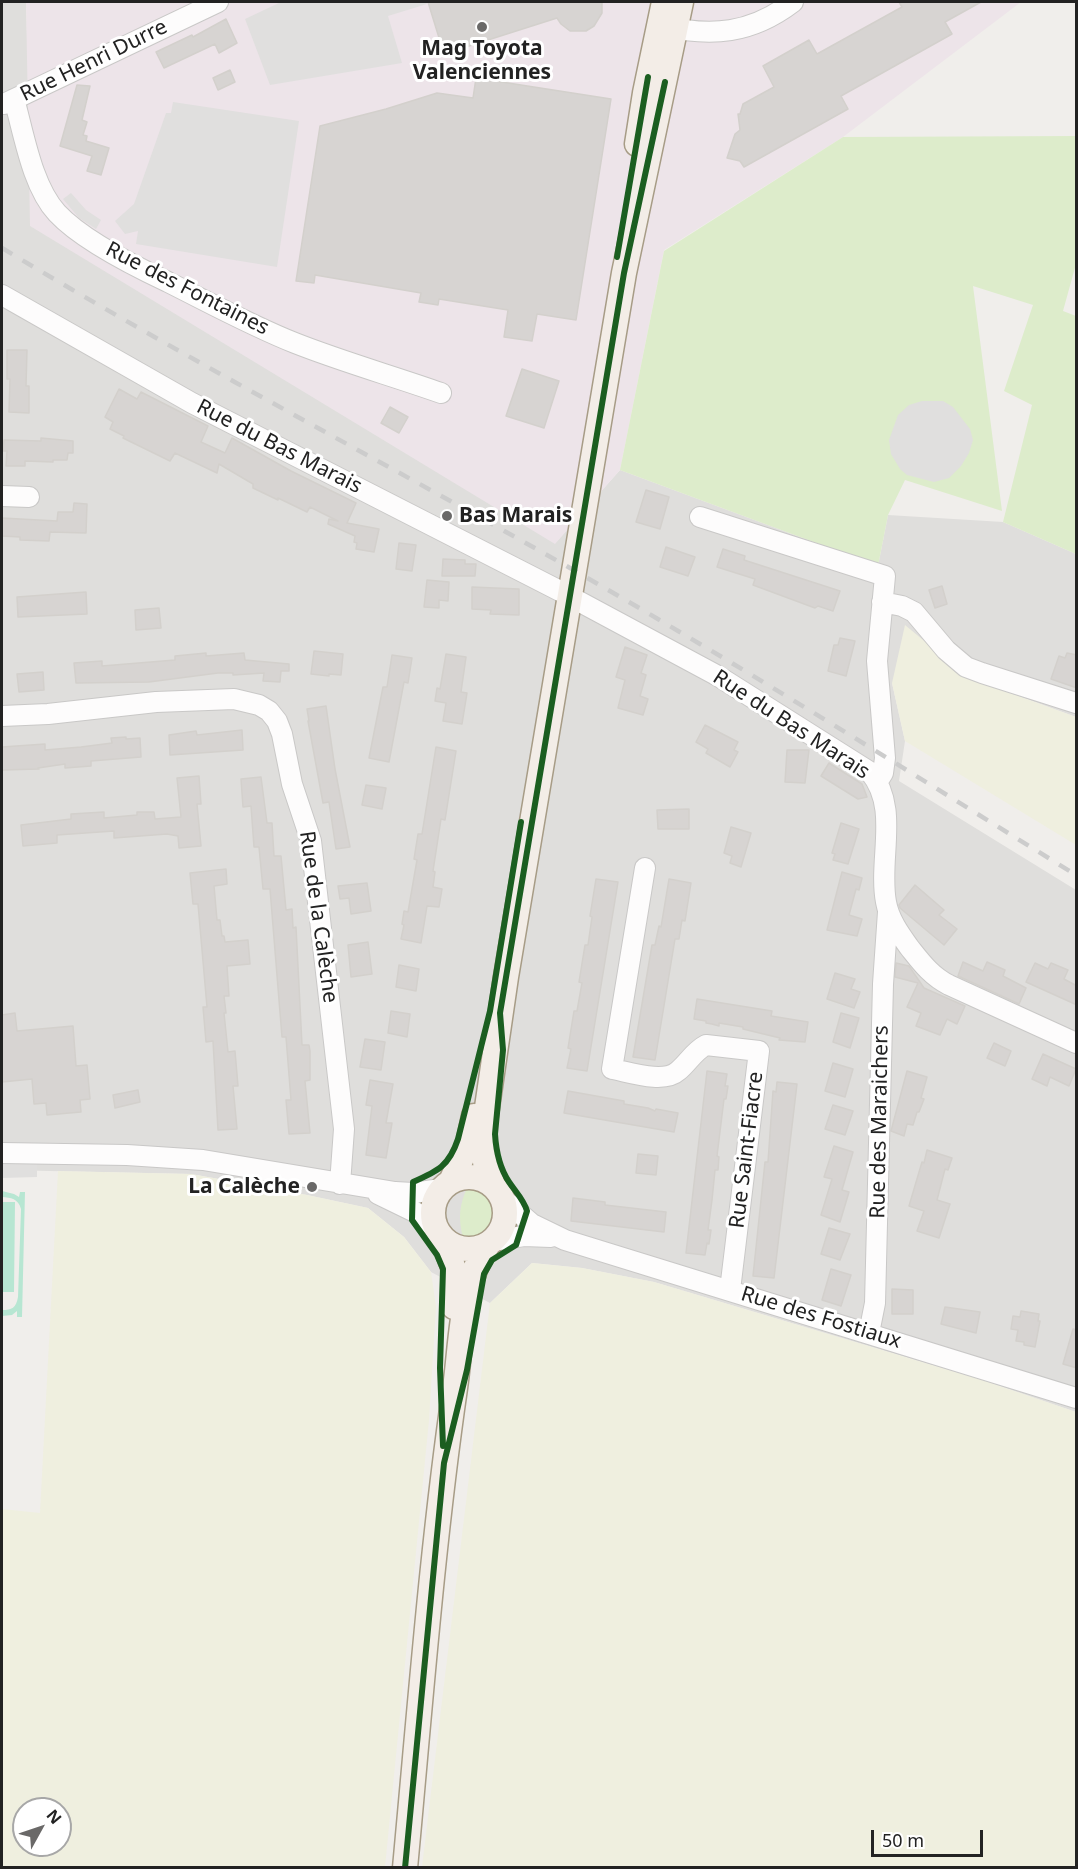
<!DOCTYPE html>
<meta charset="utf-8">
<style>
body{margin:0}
#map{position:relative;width:1078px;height:1869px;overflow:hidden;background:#f0eeeb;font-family:"Noto Sans",sans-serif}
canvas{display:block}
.frame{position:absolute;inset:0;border:3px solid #222;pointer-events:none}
.north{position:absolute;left:12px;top:1797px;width:60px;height:60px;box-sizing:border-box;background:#fff;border:2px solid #a7a7a7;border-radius:50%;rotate:50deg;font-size:16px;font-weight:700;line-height:24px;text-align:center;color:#222}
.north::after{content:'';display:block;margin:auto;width:21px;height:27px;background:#6a6968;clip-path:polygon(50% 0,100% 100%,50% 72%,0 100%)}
.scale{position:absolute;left:871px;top:1830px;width:112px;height:27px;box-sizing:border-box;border:3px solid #222;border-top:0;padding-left:8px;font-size:18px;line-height:21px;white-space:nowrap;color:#222;-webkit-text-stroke:4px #fff;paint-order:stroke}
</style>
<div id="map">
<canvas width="1078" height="1869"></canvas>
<div class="frame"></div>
<div class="north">N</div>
<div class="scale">50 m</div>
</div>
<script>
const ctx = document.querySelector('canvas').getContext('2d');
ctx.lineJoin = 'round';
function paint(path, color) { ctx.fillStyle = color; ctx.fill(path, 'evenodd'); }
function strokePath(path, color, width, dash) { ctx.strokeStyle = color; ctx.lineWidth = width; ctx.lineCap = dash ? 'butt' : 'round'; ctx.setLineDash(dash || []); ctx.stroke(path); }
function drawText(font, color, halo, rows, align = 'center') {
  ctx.font = font + ' "Noto Sans",sans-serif'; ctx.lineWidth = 6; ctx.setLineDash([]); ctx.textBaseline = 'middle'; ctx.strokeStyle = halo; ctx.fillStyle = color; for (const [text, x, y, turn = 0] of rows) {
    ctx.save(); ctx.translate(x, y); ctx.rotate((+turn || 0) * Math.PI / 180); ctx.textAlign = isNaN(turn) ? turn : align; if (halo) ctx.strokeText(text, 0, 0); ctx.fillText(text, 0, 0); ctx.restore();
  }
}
paint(new Path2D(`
 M2 2H26L27 35 555 543 620 470 878 566 888 515 1003 522 1076 554V717L969 678 892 683 905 741 899 781 1076 890V1412L979 1379 654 1282 582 1268 532 1263 490 1303 431 1272 404 1237 368 1208 307 1195 191 1174 2 1170Z`), '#dfdedc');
paint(new Path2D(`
 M26 2H1021L843 137 664 250 620 470 555 544 30 226Z`), '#ede4e9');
paint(new Path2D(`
 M905 625 969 678 1076 717V845L905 741 892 683Z
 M58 1171 191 1174 307 1195 368 1208 404 1237 431 1272 436 1307 429 1420 385 1867H2V1509L40 1513ZM24 1809H60V1845H24Z
 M532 1263 582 1268 654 1282 979 1379 1076 1412V1867H422L490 1303Z`), '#efefdf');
paint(new Path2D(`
 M1076 136V264L1063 311 1076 316V554L1003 522 1032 405 1004 391 1033 305 973 286 1002 511 905 480 888 515 878 566 620 470 664 251 843 137Z
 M468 1186C506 1189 501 1242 463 1238 458 1218 459 1205 468 1186Z`), '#ddeccb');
paint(new Path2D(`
 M2 1191 14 1194 19 1197 20 1192H25L22 1317H17V1311L12 1315 2 1316V1310C12 1310 16 1308 18 1297L21 1209C18 1198 11 1198 2 1197Z
 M2 1202H15L14 1292H2Z`), '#b7e6d2');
paint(new Path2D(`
 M281 2H426L427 4 388 16 402 63 270 85 245 19Z
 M173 102 299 121 277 267 136 244 138 231 125 234 115 221 134 204 166 113H171Z
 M71 193 86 210 101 220 96 229 79 218 63 199Z
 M922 401H943L953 407 970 429 973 440 969 453 961 466 949 478 934 482 907 475 900 469 891 454 889 440 898 415 909 405Z
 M37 1159V1177L2 1178V1160Z`), '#e0dfde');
const building = new Path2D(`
 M428 2H602V13L594 26 586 31H570L561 24 557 18 444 54Z
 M899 2H981L945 22 952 34 841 96 848 109 744 167 740 161 727 158 735 134 740 130 738 114H740L743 104 774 87 763 66 809 40 817 54 902 7Z
 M226 19 237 43 219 53 215 44 164 68 156 52 192 35 193 37Z
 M230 70 235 82 218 90 213 78Z
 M476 78 611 99 576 320 537 314 532 341 504 337 508 310 439 299 438 305 419 302 421 293 315 275 314 283 296 281 320 126 386 109 437 93 473 98Z
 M77 85 90 86 82 120 87 122 83 135 87 136 86 141 109 148 101 175 87 171 92 156 60 146Z
 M7 350H27L26 386H29V413L9 412 10 379H7Z
 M522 369 559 381 544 428 506 416Z
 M119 389 137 399 141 392 208 426 201 442 225 453 232 438 291 471 356 503 347 523 379 529 374 552 356 549 357 543 354 542 355 536 328 524 329 519 338 521 310 507 307 512 278 498V500L253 488V484L219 464 217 473 175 453 170 461 123 438 124 436 110 429 113 422 105 417Z
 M390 407 408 417 399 433 381 423Z
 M41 438 73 441V453H68L67 460H53V462L25 461V466H6L7 451H3L4 440 41 441Z
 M646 490 669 497 660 529 636 522Z
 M74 503 87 504 86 533 50 532 49 541 20 540V537L2 536V518L57 521 58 512H73Z
 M399 543 416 545 412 571 396 569Z
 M666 547 695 557 688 576 660 567Z
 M723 549 745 556 744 560 840 591 833 611 818 606 815 608 753 585 755 579 717 567Z
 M443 559 465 560V564H476L475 576H442Z
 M427 580 449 582 448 601 439 600V608L424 607Z
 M942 586 947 604 935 608 929 590Z
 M472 587 519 589V615L490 614 491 610 472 609Z
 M86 592 87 614 18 617 17 597Z
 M159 608 161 628 136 630 135 610Z
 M840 638 855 641 846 676 828 671 834 645H838Z
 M625 647 647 655 641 673 646 675 640 696 648 699 643 715 618 708 625 680 616 677Z
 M314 651 343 654 341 675 329 674V676L311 674Z
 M206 653V656L244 653 245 660 289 664V671H281L280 682 263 681 264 673 233 675V673H218L149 682 76 683 74 663 102 661V666L175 660V656Z
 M1067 653 1077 655V688L1051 679 1059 656 1065 658Z
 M446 654 466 657 461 692 467 693 462 724 443 721 446 703 435 701 437 688 440 689Z
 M392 655 412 658 408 683 404 682 389 762 369 758 383 687H387Z
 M43 672 44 690 19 692 17 674Z
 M326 706 335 769 350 847 336 849 329 802 323 803 308 721H309L307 709Z
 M705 725 738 742 734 750 738 752 730 767 706 753 708 749 696 742Z
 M242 730 243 750 170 755 169 735 196 731 197 735Z
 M126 737V739L140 738 141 757 91 761V766L65 768V764L38 768 39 769 2 770V747L45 744V750L81 747 112 743 111 738Z
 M436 747 456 751 445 820 441 819 433 871 435 872 433 887 442 889 439 907 427 906 421 943 401 939 404 925 402 924 404 911 408 912 417 860 414 859 418 834H422Z
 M787 750H809L805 783 785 782Z
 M829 763 862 784 867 797 858 799 821 776Z
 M199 776 201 804H197L201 846 179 848 178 836 167 834 114 838V831L57 835V843L23 846 21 825 71 819V814L104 812V818L137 815V812H154L155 819 181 817 177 778Z
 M261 777 267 823H272L274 856H281L286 910 292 909 293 928 296 927 302 1045H309L310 1051V1080L305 1081 310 1133 289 1134 286 1100H291L286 1037H282L270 889H263L259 847H254L251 806 243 807 241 779Z
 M366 785 386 788 382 809 362 805Z
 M689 809V829H658L657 810Z
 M841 823 859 829 848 864 833 860 835 854 832 853Z
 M731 827 751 833 741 867 730 863 732 856 724 853Z
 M226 869 227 884 214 886 217 920H220L222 936H224L225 942 248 940 250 964 227 966 229 996H224L226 1013H224L228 1052 235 1051 238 1086H233L237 1129 218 1130 213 1041 206 1042 203 1007H207L198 904H193L190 873Z
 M842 872 862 878 859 890 856 889 849 915 862 919 857 936 827 930Z
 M596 879 618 882 587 1071 567 1068 571 1049 568 1048 574 1011H577L582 983 579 982 585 945H588L592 917 590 916Z
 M669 879 691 883 685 921 682 920 679 939H675L655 1060 633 1057 652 945H655L659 926 661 927Z
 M367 883 371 911 351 914 349 898 340 899 338 886Z
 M915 885 944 910 939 915 957 929 944 945 900 908 899 905Z
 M368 942 372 974 351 977 348 945Z
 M963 962 983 971 987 962 1005 970 1003 976 1026 988 1019 1004 958 976Z
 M896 963 909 966 924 988 965 1006 957 1024 947 1019 940 1035 916 1026 921 1013 907 1007 918 983 895 977Z
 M1035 963 1048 969 1051 963 1068 970 1064 979 1077 986V1005L1026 982Z
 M399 965 419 969 416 991 396 987Z
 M835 973 855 979 851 989 860 992 854 1008 827 999Z
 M697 999 772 1011 771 1016 808 1022 805 1042 779 1040 780 1038 743 1029V1027L719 1023V1026L712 1024 706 1023V1021L694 1019Z
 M391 1011 410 1014 407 1037 388 1033Z
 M15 1013 17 1031 73 1026 76 1066 87 1065 90 1099 80 1100 81 1112 47 1115 46 1103 34 1104 32 1079 2 1082V1015Z
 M841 1013 859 1018 850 1048 833 1042Z
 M365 1039 385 1042 381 1070 360 1067Z
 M994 1043 1011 1051 1005 1066 987 1058Z
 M1043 1054 1076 1069 1069 1086 1050 1077 1047 1086 1032 1079Z
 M833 1063 853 1069 845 1097 825 1091Z
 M707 1071 727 1074 725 1086H728L726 1099H724L717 1156 719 1157 718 1170H715L712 1200 708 1230H711L709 1244 707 1243 705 1255 686 1253Z
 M907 1071 927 1077 921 1098 924 1099 919 1112H917L913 1125 907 1124 904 1136 891 1131Z
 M370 1080 393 1084 386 1123H392L386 1158 366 1155 372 1106 366 1105Z
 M777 1082 797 1084 774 1278 753 1276 765 1162H768L773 1091 776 1092Z
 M138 1090 140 1102 115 1108 113 1095Z
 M568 1091 624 1101V1104L648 1108 655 1111 656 1109 678 1113 674 1132 564 1113Z
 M833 1105 853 1111 845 1135 825 1129Z
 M834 1146 853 1152 842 1190 849 1192 840 1222 821 1215 832 1179 824 1177Z
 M927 1150 952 1158 948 1170 945 1169 937 1200 950 1204 939 1238 917 1231 924 1211 909 1206 922 1162 924 1163Z
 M638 1154 658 1156 656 1175 636 1173Z
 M573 1198 605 1202V1205L666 1212 664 1232 571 1221Z
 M829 1228 850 1234 840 1260 821 1254Z
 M831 1269 851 1275 841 1306 822 1300Z
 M892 1289 913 1290V1314H892Z
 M945 1307 980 1312 976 1333 941 1324Z
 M1021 1311 1039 1314 1038 1321H1040L1035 1347 1024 1345V1342L1016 1341 1018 1330 1011 1329 1013 1316 1020 1317Z
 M1073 1329 1077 1330V1368L1063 1364Z`);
paint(building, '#d7d4d2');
strokePath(building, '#d3d0cc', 1.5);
const minor = new Path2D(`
 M662 26C712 37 751 34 793 2
 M14 99C24 134 32 186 57 213 82 240 134 266 168 282 210 303 252 326 295 343 343 362 393 376 441 393
 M4 104 218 2
 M2 295 192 403 560 591
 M2 496 29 497
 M700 517 885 576 877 661 885 758 883 773 878 781
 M569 596 718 676 870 772C900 808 878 859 886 902 889 919 899 933 909 947 921 962 931 976 949 985L1076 1043
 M882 602 902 606 914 612 946 650 966 667 982 673 1076 703
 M2 716 48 714 156 702 234 699 259 705 269 711 277 721 282 734 292 784 311 841 344 1129 340 1184
 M645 868 612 1069C629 1072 664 1084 678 1071 688 1063 694 1051 706 1045L759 1051 730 1290
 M2 1153 127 1155 203 1160 395 1192 413 1193 441 1189
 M378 1194 417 1213 438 1231
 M501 1197 532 1224 565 1240 1076 1398
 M492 1241 524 1236 551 1237
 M869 1333 875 1303 883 984 888 912`);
const major = new Path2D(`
 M637 144 645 93 664 2
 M433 1213a36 36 0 1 1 72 0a36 36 0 1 1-72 0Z
 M451 1181 468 1145 474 1116
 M493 1185 485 1162 484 1128 506 977 624 273 681 2
 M442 1237 455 1272 454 1307
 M405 1868C420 1708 432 1547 455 1388 462 1339 460 1285 489 1243`);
strokePath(minor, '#c9c8c7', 22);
strokePath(major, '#a79c86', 27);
strokePath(minor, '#fdfcfc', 20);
strokePath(major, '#f3ede7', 24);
strokePath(new Path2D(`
 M2 248C186 359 376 458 563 564 737 663 906 770 1076 875`), '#ccc', 4.5, [12, 12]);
strokePath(new Path2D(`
 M617 257 648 77
 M443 1446 440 1368 443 1269 437 1255 412 1220 413 1182C438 1171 449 1166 458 1139L490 1011 521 822
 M405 1868 444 1463 467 1370 484 1274 492 1260 516 1245 527 1211C524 1200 515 1191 509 1182 499 1167 496 1151 495 1134L503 1050 500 1013 624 273 665 82`), '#1b5e20', 6);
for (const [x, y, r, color] of [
 [482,27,6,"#6a6968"],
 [447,516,6,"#6a6968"],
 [312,1187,6,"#6a6968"]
]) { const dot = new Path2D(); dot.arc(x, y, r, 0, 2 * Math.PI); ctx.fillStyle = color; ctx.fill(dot); strokePath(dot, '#fff', 2); }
drawText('bold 21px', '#222', '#fff', [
 ["Mag Toyota",482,49],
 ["Valenciennes",482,73],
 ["Bas Marais",459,516,"left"],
 ["La Calèche",300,1187,"right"]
]);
drawText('21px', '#222', '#fff', [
 ["Rue Henri Durre",94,61,-26],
 ["Rue des Fontaines",187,289,27],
 ["Rue du Bas Marais",279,447,27],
 ["Rue du Bas Marais",791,725,33],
 ["Rue de la Calèche",318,917,82],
 ["Rue des Maraichers",880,1122,-89],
 ["Rue Saint-Fiacre",747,1150,-83],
 ["Rue des Fostiaux",821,1318,17]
]);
</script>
